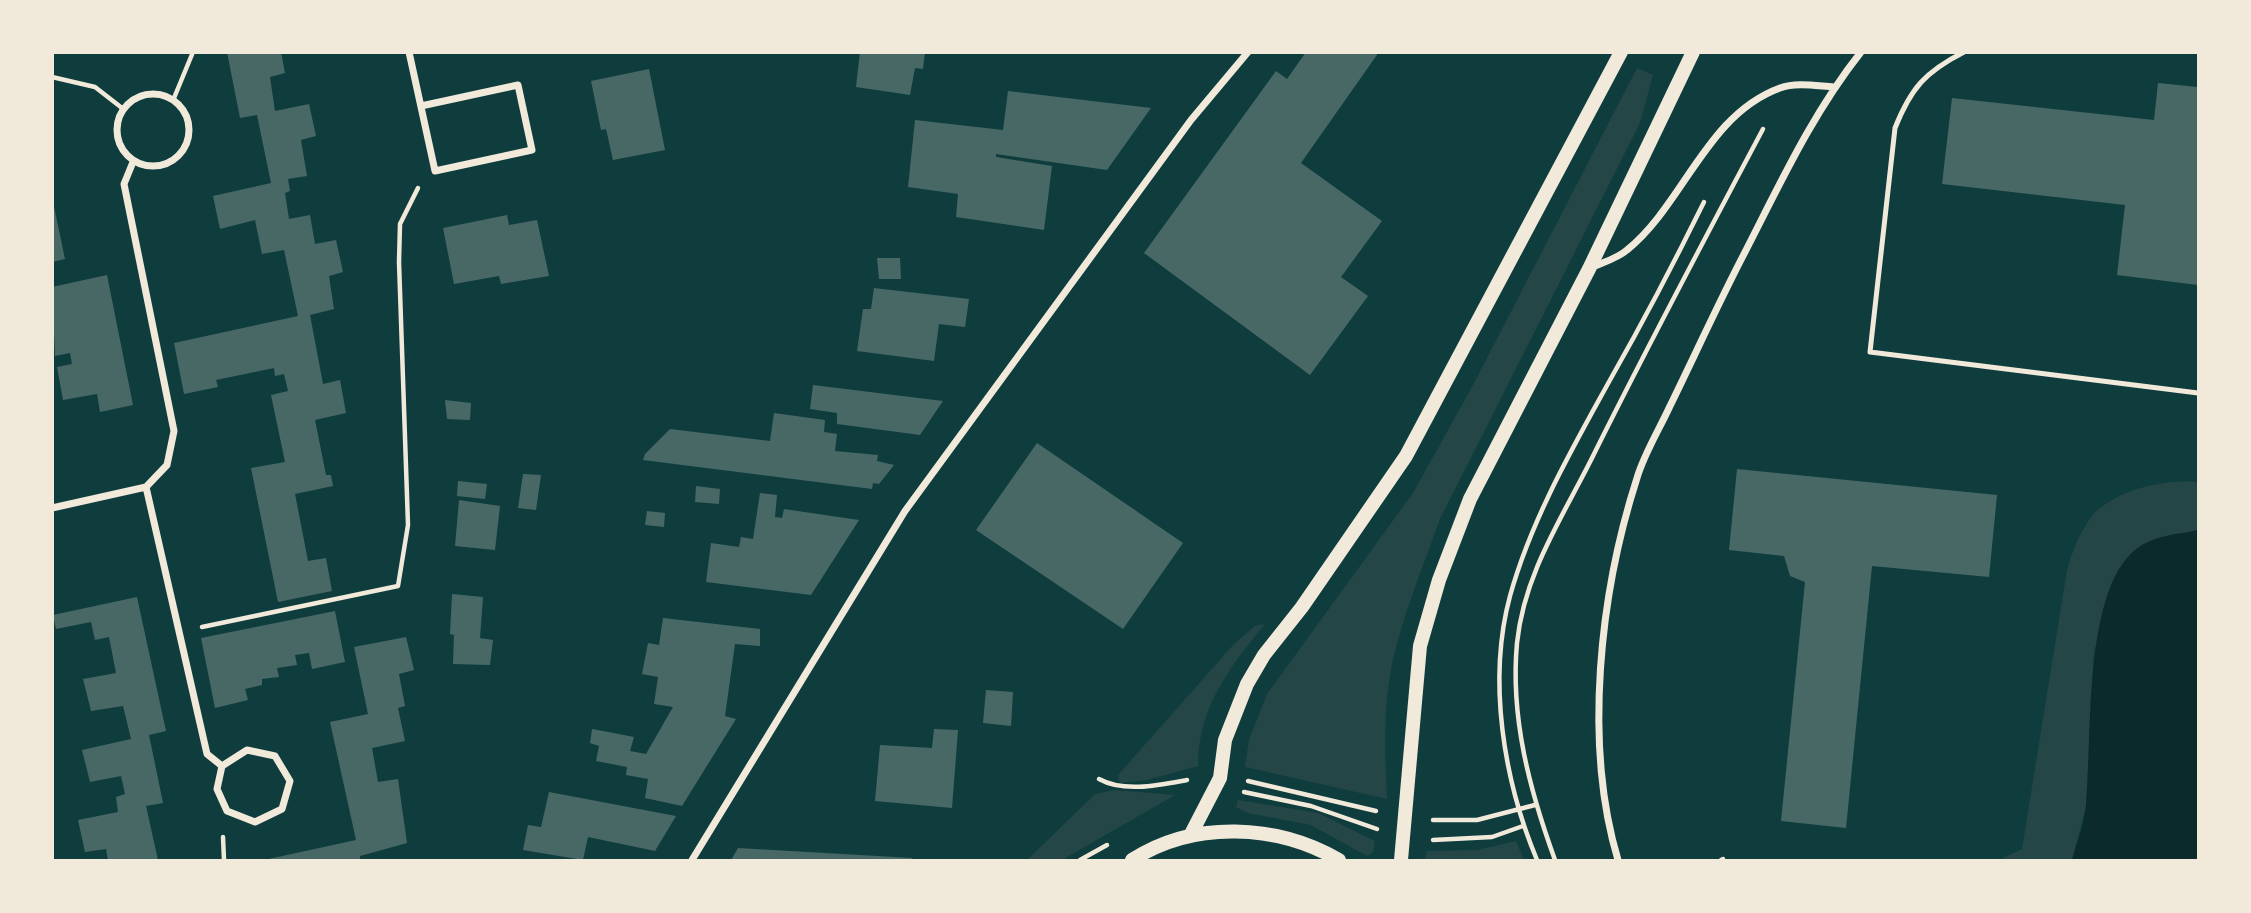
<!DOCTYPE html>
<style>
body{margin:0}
#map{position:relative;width:2251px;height:913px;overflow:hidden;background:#0f3d3e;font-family:"Source Serif 4",serif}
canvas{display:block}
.frame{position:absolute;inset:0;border:54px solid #f1e9da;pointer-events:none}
</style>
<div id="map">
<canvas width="2251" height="913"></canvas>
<div class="frame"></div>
</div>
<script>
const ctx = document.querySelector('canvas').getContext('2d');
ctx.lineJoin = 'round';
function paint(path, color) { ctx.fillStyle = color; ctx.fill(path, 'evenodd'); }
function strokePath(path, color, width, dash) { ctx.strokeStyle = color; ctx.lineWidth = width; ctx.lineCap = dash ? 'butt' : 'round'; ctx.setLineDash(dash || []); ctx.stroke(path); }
paint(new Path2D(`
 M1637 68 1653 75 1640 123 1440 519C1423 567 1403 614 1392 664 1383 708 1385 754 1387 799L1245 767 1249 740 1267 694 1413 493 1472 387Z
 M2198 482V530L2157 539 2094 650 2086 806 2072 860H1999L2022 849 2067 570C2072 553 2078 536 2089 520 2110 490 2164 479 2198 482Z
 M1265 624C1230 667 1198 707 1198 766L1147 780 1120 783 1118 775 1234 644 1255 626Z
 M1115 790 1175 795 1062 860H1027L1095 794Z
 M1238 800 1318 813 1375 841 1373 852 1367 856 1311 825 1248 813 1236 807Z
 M1516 841 1524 860H1425L1427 851 1477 850Z`), '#244646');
paint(new Path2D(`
 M2198 530V860H2072C2077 842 2085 823 2086 804 2093 741 2081 581 2142 545 2158 535 2180 534 2198 530Z`), '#0a2a2b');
paint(new Path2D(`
 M227 52H281L285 73 270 77 275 111 309 104 316 136 301 140 307 176 288 179 290 191 285 193 289 219 310 215 315 244 336 240 343 272 329 276 334 309 310 315 323 384 340 380 346 413 315 420 326 475H331L333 486 295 494 308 561 326 558 332 591 278 602 251 468 285 462 271 395 288 391 284 374 275 376 274 368 216 380 218 387 184 394 174 343 298 316 284 250 262 254 255 220 220 229 213 196 271 183 257 115 240 118Z
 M860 52H925L923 69 915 68 910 95 856 87Z
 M1306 52H1379L1301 163 1382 221 1341 277 1368 296 1310 375 1144 253 1276 71 1287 79Z
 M649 69 665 150 613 160 606 129 601 130 591 81Z
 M2158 83 2198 87V285L2117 275 2125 205 1942 184 1952 98 2154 120Z
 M1008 91 1151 108 1107 170 996 154V157L1052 166 1044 230 956 217 958 194 908 187 915 120 1003 130Z
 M52 197 65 259 52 262Z
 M507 215 509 225 537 220 549 276 501 284 499 276 454 284 443 228Z
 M877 258H900L901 279H879Z
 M107 275 133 405 100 412 97 394 63 400 57 367 72 364 70 353 55 356 52 287Z
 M874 288 969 299 965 327 939 324 934 361 857 351 863 309H871Z
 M813 385 943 401 920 435 837 424V413L810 409Z
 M445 400 471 403 470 420 447 419Z
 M774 413 825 420 824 432 837 434 835 451 878 455 877 461 894 465 879 484 873 483 872 489 643 460 645 454 670 429 770 441Z
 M1037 443 1183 543 1123 629 976 530Z
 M1737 469 1997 495 1989 577 1872 566 1846 828 1781 821 1805 582 1790 576 1784 556 1729 550Z
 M523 474 541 475 536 510 518 508Z
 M458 481 487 484 485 499 457 496Z
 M696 486 720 489 719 504 695 502Z
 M760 493 777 495 775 517 782 518 784 509 859 520 811 595 706 582 711 543 739 547 741 537 753 539Z
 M459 500 500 506 495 550 455 546Z
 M647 511 665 513 664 527 645 525Z
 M452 594 483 597 480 638 493 640 490 665 453 664 454 635 450 634Z
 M137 597 166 731 149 735 163 803 146 806 158 860H108L106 849 85 852 78 820 118 812 116 797 125 794 121 776 90 782 82 750 131 739 123 706 91 711 83 679 116 673 109 637 95 640 91 622 56 629 53 615Z
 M335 611 345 662 312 669 309 653 295 655 297 665 277 668 279 677 262 679V685L245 689 248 700 215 708 201 638Z
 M663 618 760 629V646L735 644 725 716 736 719 682 806 645 798 648 779 626 775 627 767 596 761 599 746 590 743 592 729 603 731 634 737 630 751 646 754 673 707 654 704 658 677 642 674 648 643 659 645Z
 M406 637 414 670 399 674 405 706 398 708 405 741 372 748 378 782 398 779 407 843 360 856V860H264L356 840 330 722 368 714 354 647Z
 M986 690 1013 692 1011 726 983 723Z
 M934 729 958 730 952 808 875 801 880 745 932 748Z
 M549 792 676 816 655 851 588 837 583 860 523 850 528 825 541 827Z
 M738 848 912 858V860H731Z`), '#486865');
strokePath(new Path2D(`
 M52 77 95 87 122 108
 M174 98 193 52
 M202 627 398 586 408 525 399 262 400 224 418 188
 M1099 779C1124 793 1160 785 1187 780
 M1248 781 1376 811
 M1244 792 1311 806 1377 829
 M1433 820H1477L1535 805
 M223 837 224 860
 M1433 840 1492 837 1523 826
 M1080 860 1107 845
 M1537 860C1504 781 1487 681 1510 596 1531 520 1572 449 1610 380 1643 322 1674 263 1704 202
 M1555 860C1530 791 1510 718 1517 643 1524 574 1562 518 1592 458 1647 347 1705 238 1763 129
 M1721 860 1723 859`), '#f1e9da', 4.5);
strokePath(new Path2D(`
 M1964 52C1925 72 1911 88 1895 128L1870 352 2198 393`), '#f1e9da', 5);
strokePath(new Path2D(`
 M409 52 435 171 532 150 518 85 421 106
 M117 130a36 36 0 1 1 72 0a36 36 0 1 1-72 0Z
 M1593 267C1604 262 1618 258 1627 250 1684 204 1706 115 1780 88 1796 82 1817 86 1834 87
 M146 487 207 754 222 766
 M52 508 146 487 167 465 174 431 124 184 133 162
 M247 750 275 756 290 781 282 809 255 822 227 811 217 789 222 766Z
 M692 860 905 511 1191 120 1248 52
 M1618 860C1583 743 1600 593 1637 478 1644 454 1659 430 1670 406 1695 355 1718 304 1744 254 1780 184 1812 114 1861 52`), '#f1e9da', 7);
strokePath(new Path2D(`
 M1190 836 1220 778 1225 740 1247 684 1264 655 1302 607 1406 456 1621 52
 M1132 860C1194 820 1277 824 1339 860
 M1401 860 1420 646 1439 580 1470 499 1589 269 1693 52`), '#f1e9da', 14);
</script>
